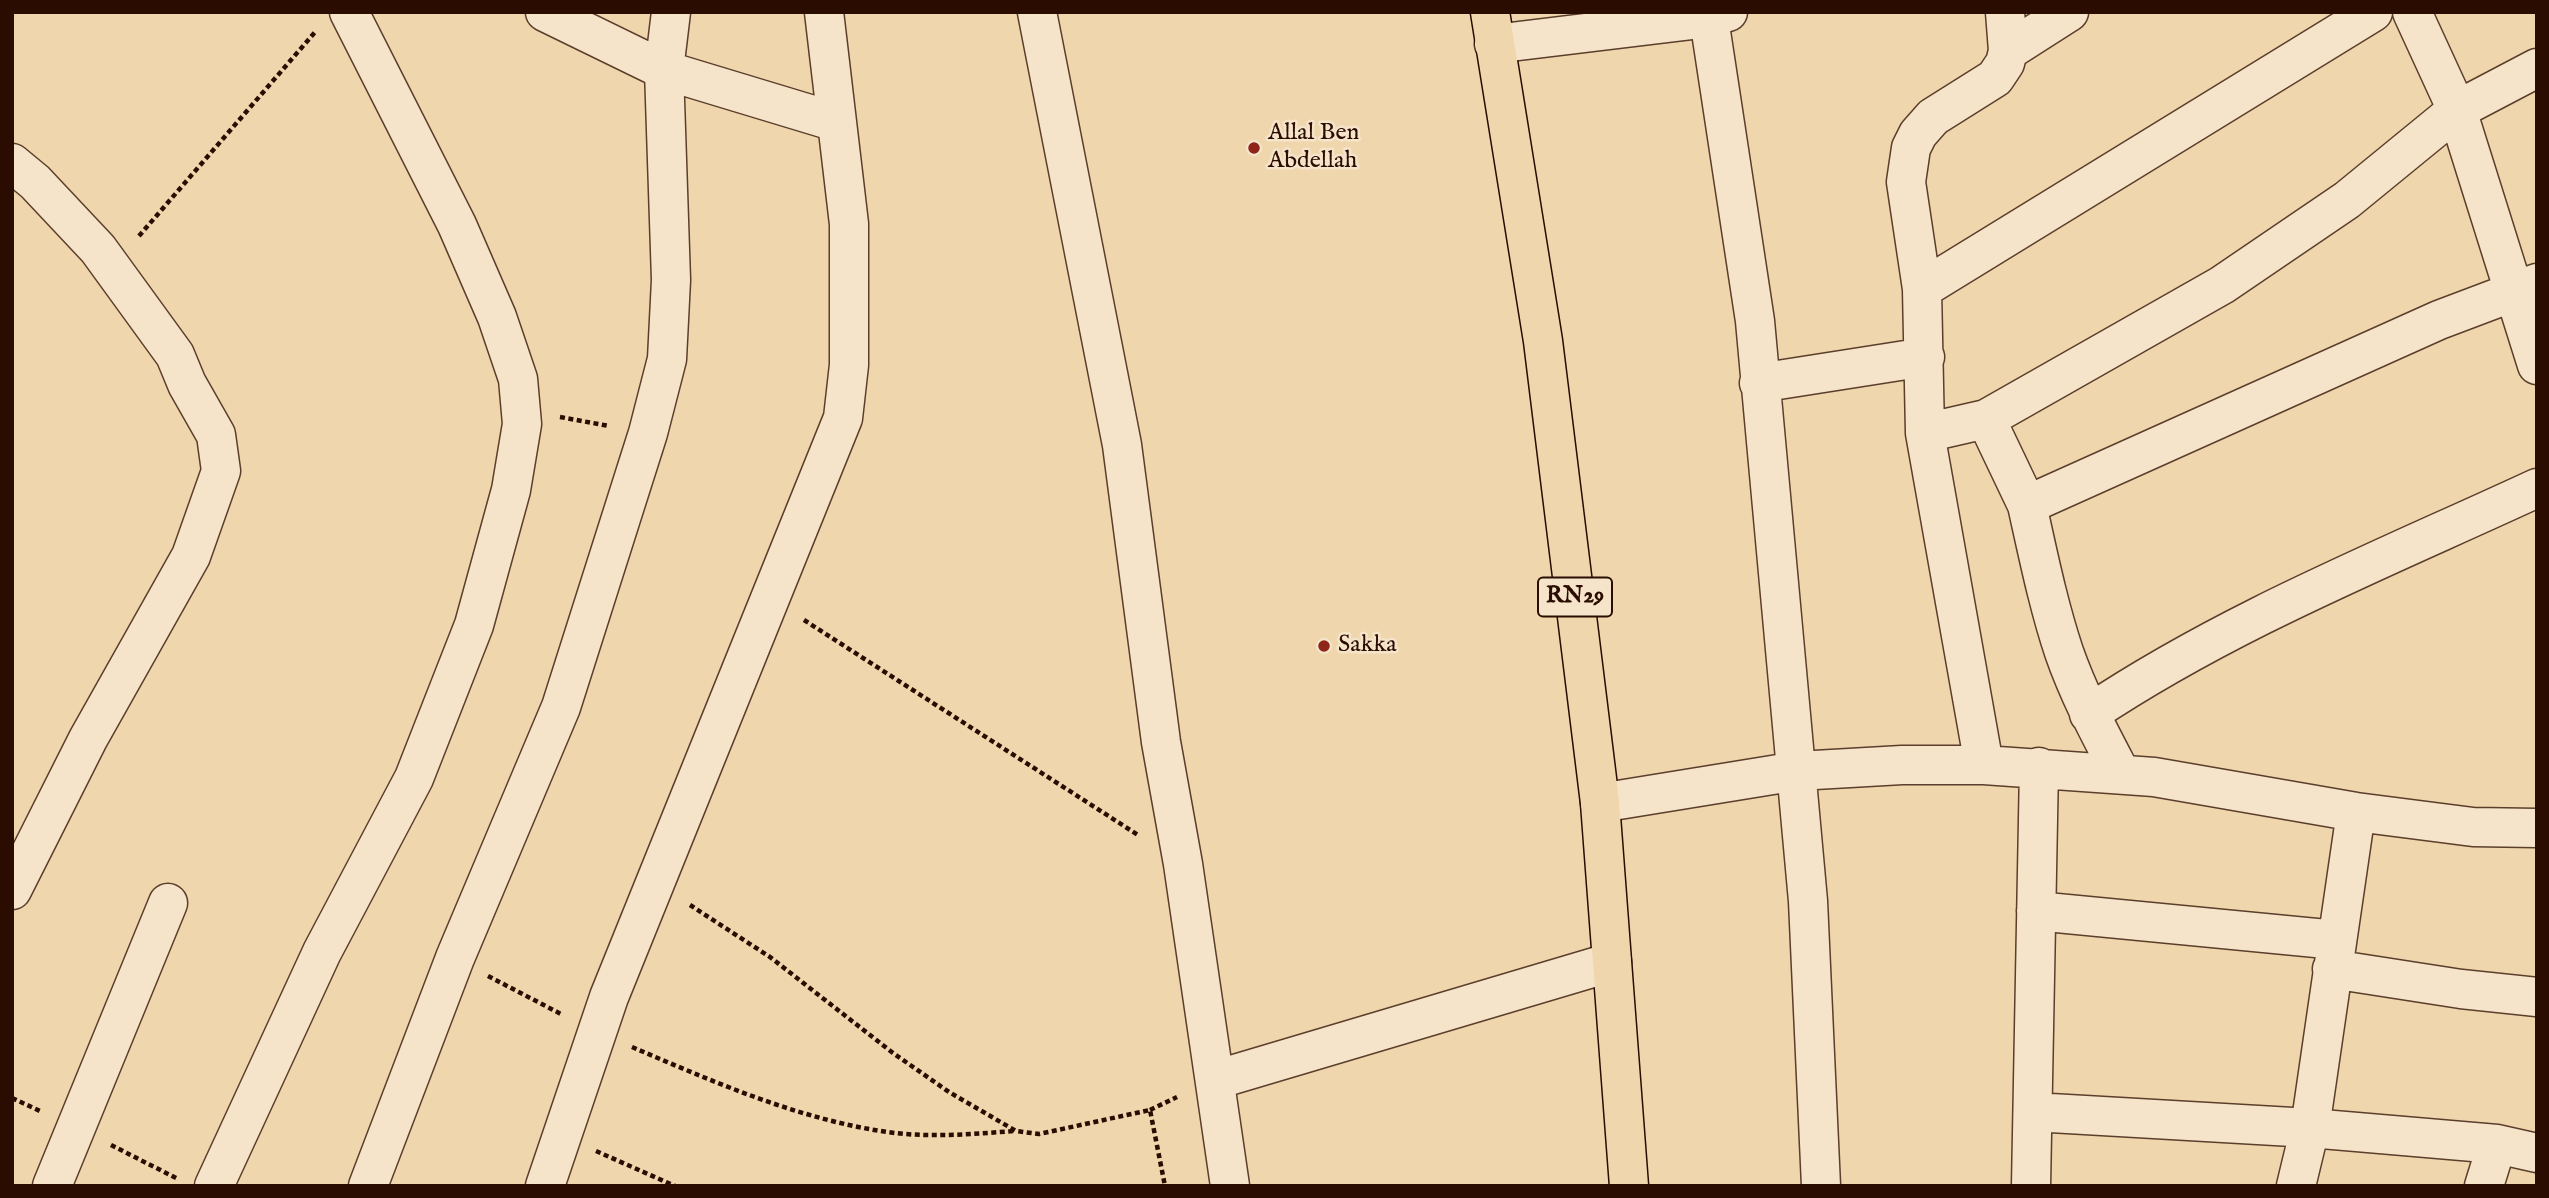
<!DOCTYPE html>
<style>
body{margin:0}
#map{position:relative;width:2549px;height:1198px;overflow:hidden;background:#efd6ad;font-family:"IM FELL English",serif}
canvas{display:block}
.frame{position:absolute;inset:0;border:14px solid #2a0c00;pointer-events:none}
</style>
<div id="map">
<canvas width="2549" height="1198"></canvas>
<div class="frame"></div>
</div>
<script>
const ctx = document.querySelector('canvas').getContext('2d');
ctx.lineJoin = 'round';
function strokePath(path, color, width, dash) { ctx.strokeStyle = color; ctx.lineWidth = width; ctx.lineCap = dash ? 'butt' : 'round'; ctx.setLineDash(dash || []); ctx.stroke(path); }
function drawText(font, color, halo, rows, align = 'center') {
  ctx.font = font + ' "IM FELL English",serif'; ctx.lineWidth = 5; ctx.setLineDash([]); ctx.textBaseline = 'middle'; ctx.strokeStyle = halo; ctx.fillStyle = color; for (const [text, x, y, turn = 0] of rows) {
    ctx.save(); ctx.translate(x, y); ctx.rotate((+turn || 0) * Math.PI / 180); ctx.textAlign = isNaN(turn) ? turn : align; if (halo) ctx.strokeText(text, 0, 0); ctx.fillText(text, 0, 0); ctx.restore();
  }
}
const street = new Path2D(`
 M545 12 664 70 836 122
 M1037 12 1122 445 1161 742 1183 864 1230 1186
 M1708 12 1755 321 1808 901 1821 1186
 M2412 12 2457 110 2537 365
 M1494 44 1709 18 1728 12
 M2008 51 2069 12
 M12 163 35 182 98 249 175 355 187 384 216 435 221 471 191 556 88 739 12 890
 M1922 289 2373 12
 M1759 383 1925 357
 M1986 419 2027 505
 M1925 433 1986 419 2222 285 2347 200 2457 110 2537 68
 M2089 714C2228 621 2386 558 2537 488
 M1984 765 1925 433 1922 289 1906 182 1911 148 1918 134 1933 117 1995 78 2005 63 2008 51 2005 12
 M2121 774C2100 734 2079 695 2064 652 2048 604 2038 554 2027 505L2439 320 2537 283
 M1600 803 1797 771 1902 765H1984L2154 777 2356 812 2473 827 2537 828
 M2036 911 2337 940
 M2332 969 2461 989 2537 997
 M1215 1080 1612 962
 M2033 1112 2310 1128 2497 1144 2537 1153
 M52 1186 168 903
 M214 1186 322 952 414 778 474 625 511 490 522 424 518 379 497 317 457 225 349 12
 M368 1186 455 958 561 707 648 433 667 359 671 280 664 70 671 12
 M545 1186 609 997 843 418 849 365V224L824 12
 M2031 1186 2039 767
 M2296 1186 2310 1128 2356 812
 M2484 1186 2497 1144`);
const primary = new Path2D(`
 M1490 12 1543 341 1600 803 1629 1186`);
strokePath(street, '#5b3e2b', 41);
strokePath(primary, '#2a0c00', 41);
strokePath(new Path2D(`
 M139 236 316 31
 M560 417 609 426
 M804 620 1138 835
 M690 905 770 957 893 1053 949 1092 1016 1131 1039 1134 1150 1110 1165 1186
 M488 976 561 1014
 M632 1047C714 1082 798 1119 887 1132 929 1138 973 1134 1015 1131
 M12 1098 40 1111
 M1150 1110 1177 1097
 M111 1145 178 1179
 M596 1151 675 1186`), '#2a0c00', 4.5, [5, 3.5]);
strokePath(street, '#f5e4ca', 38);
strokePath(primary, '#efd6ad', 38);
for (const [x, y, r, color] of [
 [1254,148,7,"#8f2418"],
 [1324,646,7,"#8f2418"]
]) { const dot = new Path2D(); dot.arc(x, y, r, 0, 2 * Math.PI); ctx.fillStyle = color; ctx.fill(dot); strokePath(dot, '#f5e4ca', 2.5); }
for (const [x, y, w] of [
 [1575,597,74]
]) { const box = new Path2D(); box.roundRect(x - w / 2, y - 19.5, w, 39, 5); ctx.fillStyle = '#f5e4ca'; ctx.fill(box); strokePath(box, '#2a0c00', 2); }
drawText('bold 23px', '#2a0c00', null, [
 ["RN29",1575,597]
]);
drawText('24px', '#2a0c00', '#f5e4ca', [
 ["Allal Ben",1268,134],
 ["Abdellah",1268,162],
 ["Sakka",1338,646]
], 'left');
</script>
